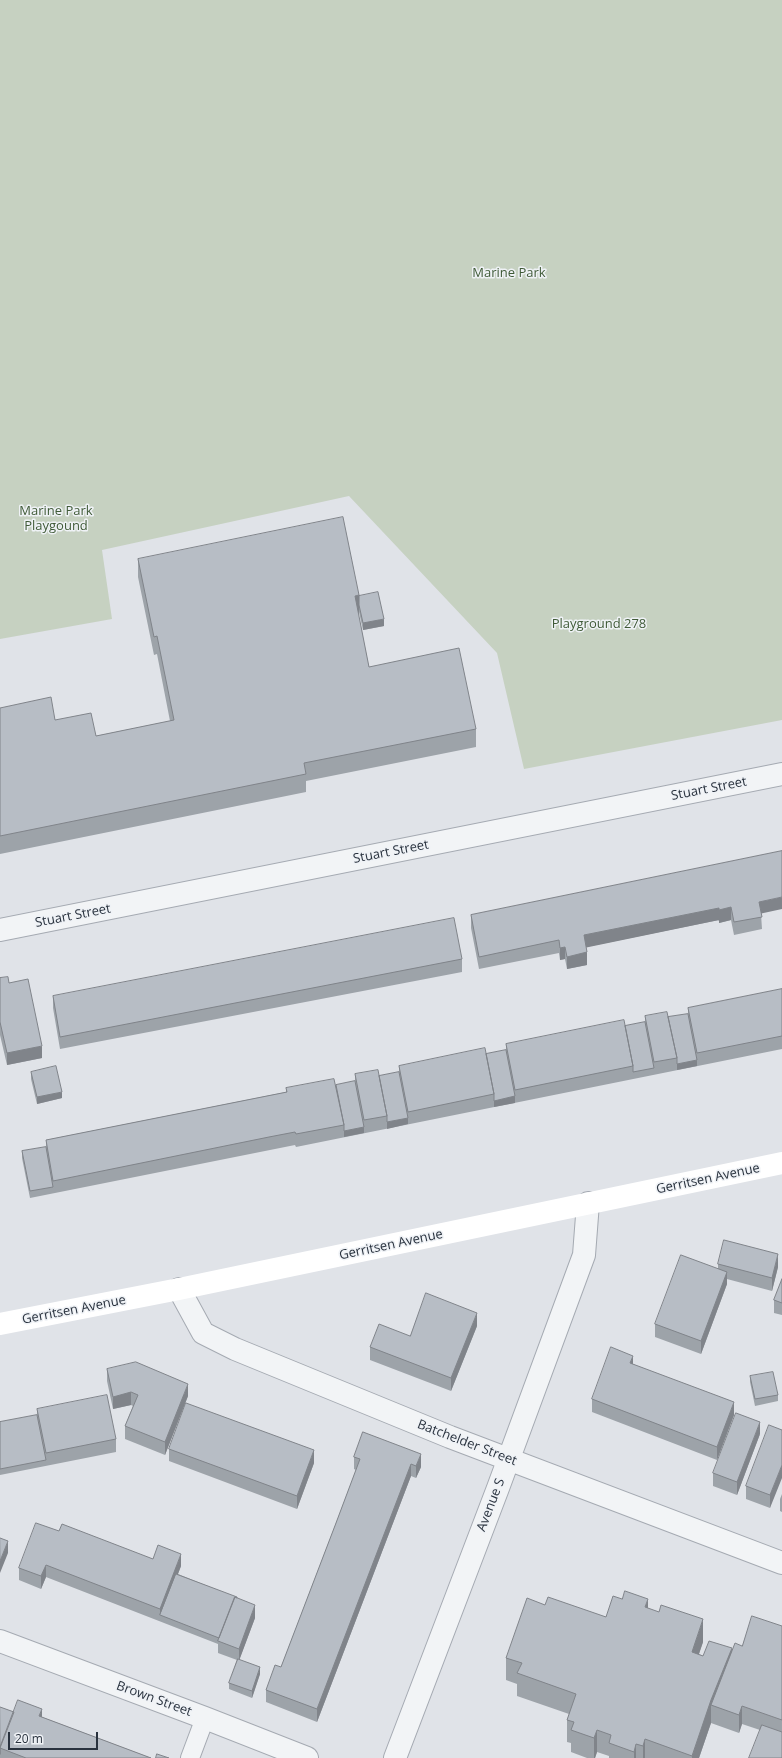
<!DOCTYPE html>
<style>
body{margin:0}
#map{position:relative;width:782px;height:1758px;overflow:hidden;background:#e0e3e8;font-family:"Open Sans",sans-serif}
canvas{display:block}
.scale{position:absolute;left:8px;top:1732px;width:90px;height:18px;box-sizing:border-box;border:2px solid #29323e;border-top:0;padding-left:5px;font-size:12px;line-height:14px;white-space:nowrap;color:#29323e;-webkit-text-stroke:3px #eff2f6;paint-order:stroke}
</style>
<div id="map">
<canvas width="782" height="1758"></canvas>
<div class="scale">20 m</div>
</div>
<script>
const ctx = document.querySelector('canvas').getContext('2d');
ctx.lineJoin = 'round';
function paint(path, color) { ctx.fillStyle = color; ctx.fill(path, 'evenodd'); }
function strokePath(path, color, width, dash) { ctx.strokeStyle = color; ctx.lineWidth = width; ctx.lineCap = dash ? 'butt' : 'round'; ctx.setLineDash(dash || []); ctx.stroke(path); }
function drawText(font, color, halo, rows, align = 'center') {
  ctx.font = font + ' "Open Sans",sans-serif'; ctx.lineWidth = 3; ctx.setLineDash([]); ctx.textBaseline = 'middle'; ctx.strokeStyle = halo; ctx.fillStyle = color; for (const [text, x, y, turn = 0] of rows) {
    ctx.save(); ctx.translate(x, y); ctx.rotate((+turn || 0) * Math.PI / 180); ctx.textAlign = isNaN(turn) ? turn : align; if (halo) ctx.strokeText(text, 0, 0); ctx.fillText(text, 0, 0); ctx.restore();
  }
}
paint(new Path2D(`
 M0 0H782V720L524 769 497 653 349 496 102 550 112 619 0 639Z`), '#c6d1c1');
const service = new Path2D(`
 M190 1758 205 1718`);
const minor = new Path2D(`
 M0 930 782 774
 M179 1289 203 1333 235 1349 450 1437 782 1563
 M0 1641 205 1718 307 1758
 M395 1758 498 1488 584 1255 588 1203`);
strokePath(service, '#a5aab2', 20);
strokePath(minor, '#a5aab2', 24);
strokePath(service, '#f2f4f6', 18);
strokePath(minor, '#f2f4f6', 22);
strokePath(new Path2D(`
 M0 1324 179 1289 782 1163`), '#fff', 22);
paint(new Path2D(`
 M138 559 359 596 384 626 363 630 359 612V613L358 614 369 667 476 729V747L306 781V792L0 854V708L55 720 96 736 170 721 157 654 154 655 138 577Z
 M782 851 761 914 762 929 734 935 731 920 719 923V920L586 947 587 965 567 969 565 959 560 960 559 953 479 969 471 928V915Z
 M462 959V972L60 1049 53 1008V996Z
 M0 978 9 983 42 1058 7 1065 0 1035Z
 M782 989V1049L296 1147 295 1145 30 1198 22 1158V1151L46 1147V1140L286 1092V1088L336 1085 355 1081V1074L379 1076 399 1072V1066L486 1054 506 1050V1044L625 1026 645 1022V1016L668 1017 688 1014V1008Z
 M31 1072 62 1098 37 1104 31 1079Z
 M718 1264 778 1267 772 1291 727 1279V1284L701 1354 655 1337V1324L718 1269Z
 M782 1279V1315L774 1313V1300Z
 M477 1326 451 1391 370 1360V1347Z
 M633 1364 734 1415 717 1460 592 1412V1399Z
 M107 1369 188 1396 165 1455 125 1439V1426L133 1406 131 1405 113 1409 107 1381Z
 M750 1376 778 1395V1401L755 1406 750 1382Z
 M37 1409 116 1439V1452L0 1475V1422L37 1415Z
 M782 1430 770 1508 746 1499V1486Z
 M363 1432 421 1467 416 1478 411 1476 317 1722 266 1702V1690L281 1667 336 1523 356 1470 354 1469V1457Z
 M760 1434 737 1495 713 1486V1473Z
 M169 1449 314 1463 297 1509 169 1461Z
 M782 1494V1512L780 1511V1499Z
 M59 1531 153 1559 181 1566 178 1574 237 1598 255 1618 239 1660 260 1674 252 1698 229 1689V1683L237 1660 218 1653V1644L46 1577 41 1589 19 1580V1568Z
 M545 1605 606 1617 648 1608 703 1642 699 1654 703 1656 732 1651 782 1626V1758L760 1730 742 1724 739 1733 711 1723 699 1758H609V1756L597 1752 595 1758H587L571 1752V1743L567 1742V1720L569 1714 517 1696V1684L506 1680V1658Z
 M0 1707 14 1712 42 1717 151 1758H0Z`), '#9da3a9');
paint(new Path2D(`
 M359 595V613L355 614V596Z
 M384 619V626L363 630V623Z
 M782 897V909L759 914V902Z
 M731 907V920L719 923V910Z
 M719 908V920L584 948V935Z
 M565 947V959L560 960V948Z
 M587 952V965L567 969V957Z
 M42 1046V1058L7 1065V1053Z
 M697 1060V1066L677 1070V1064Z
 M62 1092V1098L37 1104V1097Z
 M515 1096V1103L494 1107V1101Z
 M408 1118V1124L387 1129V1122Z
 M364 1127V1133L344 1137V1131Z
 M778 1254V1267L772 1291V1278Z
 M727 1272V1284L701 1354V1341Z
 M477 1313V1326L451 1391V1378Z
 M633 1356V1368L630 1363Z
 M188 1384V1396L165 1455V1442Z
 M131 1392V1405L113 1409V1397Z
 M734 1402V1415L717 1460V1447Z
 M760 1422V1434L737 1495V1482Z
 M314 1450V1463L297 1509V1496Z
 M421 1454V1467L416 1478V1466Z
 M411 1464V1476L317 1722V1709Z
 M782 1465V1478L770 1508V1495Z
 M8 1541V1553L0 1573V1561Z
 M181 1554V1566L162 1615H160V1621V1609Z
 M46 1565V1577L41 1589V1576Z
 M648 1599V1621L645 1607Z
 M255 1605V1618L239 1661V1649Z
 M703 1619V1642L692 1674V1652Z
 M732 1648V1671L711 1705V1723L699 1758H692V1756L711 1700Z
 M260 1667V1674L252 1698V1691Z
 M742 1706V1724L739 1733V1715Z
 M42 1709V1722L39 1716Z
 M597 1730V1752L595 1758H594V1738Z
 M645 1739V1758H643V1746Z
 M636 1744V1758H634V1752Z`), '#80848a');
const building = new Path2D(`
 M343 517 359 595 355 596 369 667 459 648 476 729 304 763 306 774 0 836V708L51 697 55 720 91 713 96 736 174 720 157 636 154 637 138 559Z
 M378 592 384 619 363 623 359 605V596Z
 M782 851V897L759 902 762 917 734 922 731 907 719 910V908L584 935 587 952 567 957 565 947 560 948 559 940 479 957 471 915Z
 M454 918 462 959 60 1037 53 996Z
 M8 977 9 983 28 979 42 1046 7 1053 0 1022V978Z
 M782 989V1036L697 1053 688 1008Z
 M667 1012 677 1058 654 1062 645 1016Z
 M688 1014 697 1060 677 1064V1058L668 1017Z
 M624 1020 633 1066 515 1090 506 1044Z
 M645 1022 654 1068 633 1072V1066L625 1026Z
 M485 1048 494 1094 408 1112 399 1066Z
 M506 1050 515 1096 494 1101V1094L486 1054Z
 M56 1066 62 1092 37 1097 31 1072Z
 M378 1070 387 1116 364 1120 355 1074Z
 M399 1072 408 1118 387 1122V1116L379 1076Z
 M334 1079 344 1125 296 1134 295 1132 269 1137 53 1181 46 1140 287 1092 286 1088Z
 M355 1081 364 1127 344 1131V1125L336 1085Z
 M46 1147 53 1187 30 1191 22 1151Z
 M724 1240 778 1254 772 1278 718 1264Z
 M681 1255 727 1272 701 1341 655 1324Z
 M782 1279V1303L774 1300Z
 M426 1293 477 1313 451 1378 370 1347 379 1324 410 1336Z
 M611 1347 633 1356 630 1363 734 1402 717 1447 592 1399Z
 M136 1362 188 1384 165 1442 125 1426 138 1395 131 1392 113 1397 107 1369Z
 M773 1372 778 1395 755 1399 750 1376Z
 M107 1395 116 1439 46 1453 37 1409Z
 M186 1403 314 1450 297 1496 169 1449Z
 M736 1413 760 1422 737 1482 713 1473Z
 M37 1415 46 1460 0 1469V1422Z
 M769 1425 782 1430V1465L770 1495 746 1486Z
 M363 1432 421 1454 416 1466 411 1464 317 1709 266 1690 275 1665 281 1667 336 1523 360 1459 354 1457Z
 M36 1523 59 1531 62 1524 153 1559 158 1545 181 1554 160 1609 46 1565 41 1576 19 1568Z
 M0 1538 8 1541 0 1561Z
 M176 1574 237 1597V1598L235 1597 219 1638 160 1615Z
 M625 1591 648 1599 645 1607 659 1612 661 1605 703 1619 692 1652 703 1656 709 1641 732 1648 711 1700 692 1756 645 1739 643 1746 636 1744 634 1752 609 1743 611 1735 597 1730 594 1738 571 1730 574 1722 567 1720 576 1694 517 1673 522 1663 506 1658 527 1598 545 1605 548 1597 606 1617 613 1596 622 1599Z
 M235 1597 255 1605 239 1649 218 1641Z
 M752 1616 782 1626V1720L742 1706 739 1715 711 1705 735 1643 742 1646Z
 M238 1659 260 1667 252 1691 229 1683Z
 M18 1700 42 1709 39 1716 151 1758H26L0 1748Z
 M0 1707 14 1712 0 1748V1754Z
 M762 1725 782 1732V1758H749Z
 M157 1754 169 1758H156Z`);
paint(building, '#b7bdc5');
strokePath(building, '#80848a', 1);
drawText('13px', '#3f5a37', '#eff2f6', [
 ["Marine Park",509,273],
 ["Marine Park",56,511],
 ["Playgound",56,526],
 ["Playground 278",599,624]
]);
drawText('13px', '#29323e', '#eff2f6', [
 ["Stuart Street",709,789,-11],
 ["Stuart Street",391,852,-11],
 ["Stuart Street",73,916,-11],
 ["Gerritsen Avenue",708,1179,-12],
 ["Gerritsen Avenue",391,1245,-12],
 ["Gerritsen Avenue",74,1310,-11],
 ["Batchelder Street",467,1443,21],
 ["Avenue S",491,1505,-69],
 ["Brown Street",154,1699,20]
]);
</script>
